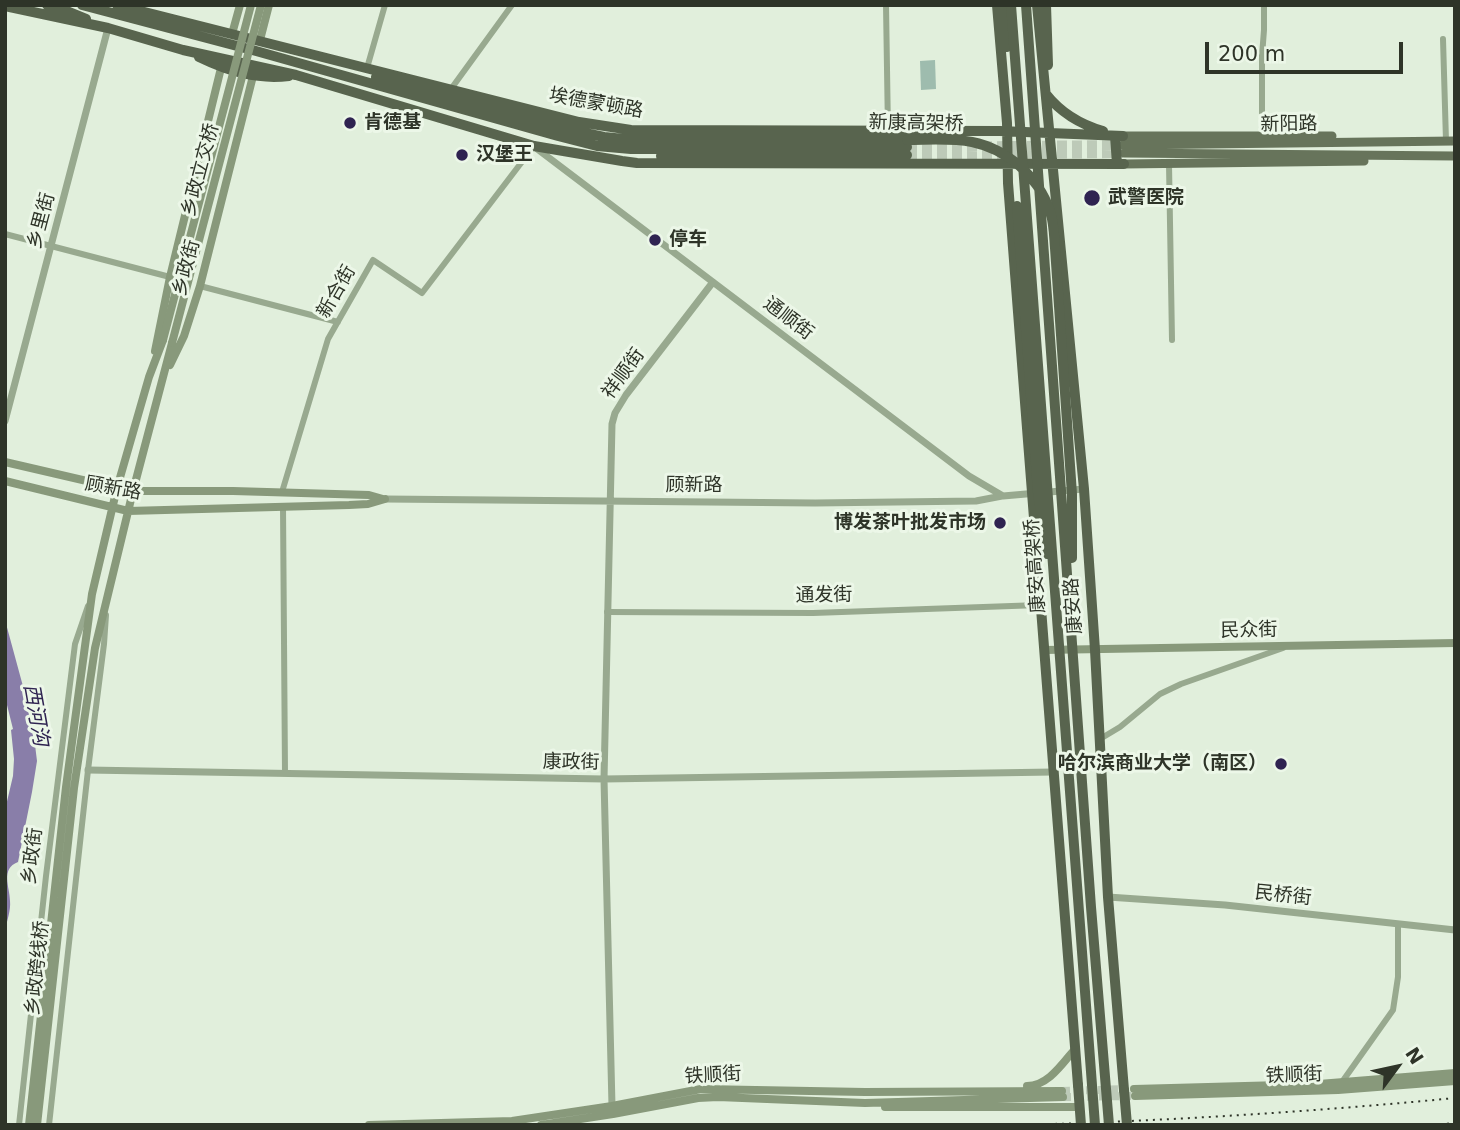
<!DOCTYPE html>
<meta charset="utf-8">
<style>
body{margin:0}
#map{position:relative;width:1460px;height:1130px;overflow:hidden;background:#e1efdc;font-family:"DejaVu Sans",sans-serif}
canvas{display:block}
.frame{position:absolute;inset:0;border:7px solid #2e3428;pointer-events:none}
.north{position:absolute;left:1362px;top:1032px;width:70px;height:70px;-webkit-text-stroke:5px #ecf7e8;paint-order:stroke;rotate:57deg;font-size:19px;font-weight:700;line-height:28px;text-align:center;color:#2e3428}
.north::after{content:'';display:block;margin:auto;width:24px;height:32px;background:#2e3428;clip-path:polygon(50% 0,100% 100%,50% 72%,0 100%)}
.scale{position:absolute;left:1205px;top:42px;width:198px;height:32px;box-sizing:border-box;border:4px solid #2e3428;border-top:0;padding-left:9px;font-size:21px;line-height:24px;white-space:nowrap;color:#2e3428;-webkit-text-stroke:5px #ecf7e8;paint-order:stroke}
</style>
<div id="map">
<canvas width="1460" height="1130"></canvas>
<div class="frame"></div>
<div class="north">N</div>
<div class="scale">200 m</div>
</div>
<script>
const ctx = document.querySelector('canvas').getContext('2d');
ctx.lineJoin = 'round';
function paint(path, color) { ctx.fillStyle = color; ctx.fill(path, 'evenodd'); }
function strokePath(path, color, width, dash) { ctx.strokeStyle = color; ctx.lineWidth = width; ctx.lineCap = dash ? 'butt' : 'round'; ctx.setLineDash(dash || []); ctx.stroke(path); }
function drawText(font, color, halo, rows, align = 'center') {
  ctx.font = font + ' "DejaVu Sans","Noto Sans SC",sans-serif'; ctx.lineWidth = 6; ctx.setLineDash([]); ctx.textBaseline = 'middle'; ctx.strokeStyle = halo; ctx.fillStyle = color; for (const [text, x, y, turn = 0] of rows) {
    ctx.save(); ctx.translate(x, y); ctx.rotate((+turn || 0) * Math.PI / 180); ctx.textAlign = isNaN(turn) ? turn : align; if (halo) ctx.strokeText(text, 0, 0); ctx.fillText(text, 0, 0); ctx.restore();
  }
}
paint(new Path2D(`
 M935 60 936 89 921 90 920 61Z`), '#9ebcae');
paint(new Path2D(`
 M5 620 24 690 35 745 37 761 32 792 18 862C0 869 10 887 10 901 11 910 7 921 5 930V810L13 776 14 759 11 730 13 729 5 697Z`), '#897ea9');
strokePath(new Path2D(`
 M1062 1091 1127 1089
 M1063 1097 1135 1096`), '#bdcab8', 8, [8, 4]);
strokePath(new Path2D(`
 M907 147 1123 145
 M907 155 1123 153`), '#bdcab8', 10, [10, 5]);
strokePath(new Path2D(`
 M886 5 888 132
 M1443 39 1446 141
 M367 68 385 5
 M451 89 512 5
 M1262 135V56L1264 30V5
 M1169 164 1172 340
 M5 234 170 277
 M200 286 338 322
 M282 492 328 339 373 260 422 293 534 146
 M283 506 285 773
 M607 612 813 613 1040 605
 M1100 739 1120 727 1160 694 1181 684 1283 648
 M1342 1082 1393 1010 1398 977V924
 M19 1125 46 876 75 644 88 606
 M49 1125 88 770 104 644 106 615`), '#98a98f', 6);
strokePath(new Path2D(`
 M536 148 969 476 1003 496 1084 489
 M5 421 108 28
 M385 499 815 503 976 501 1002 496
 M88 770 604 779 1053 772
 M1108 897 1225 905 1455 930
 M612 1106 604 779 612 424 615 413 626 395 713 282`), '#98a98f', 7);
strokePath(new Path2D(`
 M232 34 240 5
 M260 40 269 5
 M155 351 170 277 221 68
 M170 365 184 336 200 286 253 76
 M5 462 117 488 133 491H233L369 495 383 499
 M5 481 128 511 349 505 368 504 385 499
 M1044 650 1455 643
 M1027 1086C1048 1086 1062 1064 1075 1049
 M1134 1089 1319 1084 1455 1073
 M1135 1096 1338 1090 1455 1081
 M885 1107H1079
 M29 1125 66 787 92 594 117 488 149 377 163 340
 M37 1125 74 788 95 648 133 491 172 343
 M369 1125 512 1121 612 1106 701 1089 865 1092 1062 1091
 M541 1125 613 1114 698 1098 718 1097 865 1103 1063 1097`), '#88997b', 8);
strokePath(new Path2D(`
 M1123 136H1332
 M1123 145 1455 141
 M1124 153 1455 156
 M1124 164 1364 161`), '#67745b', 9);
strokePath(new Path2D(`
 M47 5 59 8 86 19
 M82 5 256 51 558 136 597 146 631 149 907 147
 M117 5 579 122 631 130 1000 131 1123 136
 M997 5 1007 123 1008 183 1078 1085
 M1004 5 1007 47
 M1037 5 1084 489 1095 650 1108 897 1124 1090
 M1046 5 1048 65
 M5 6 108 28 183 50 296 75 534 146 622 161 637 163 1124 164
 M199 57C228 71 257 80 289 76
 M376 77 575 131 604 137 634 140H907
 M1046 94C1061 113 1079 124 1103 131
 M1115 136 1117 164
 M661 156 907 155`), '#58644e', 10);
strokePath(new Path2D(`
 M1020 1125C1165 1121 1310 1112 1455 1098
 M1433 1125 1455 1123`), '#2e3428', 2, [2, 5]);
strokePath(new Path2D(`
 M163 340 251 5
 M172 343 261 5`), '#88997b', 8);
strokePath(new Path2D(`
 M1011 5 1095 1125
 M1026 5 1091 907 1109 1125
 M907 140C928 140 951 138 972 142 1007 149 1038 176 1050 211 1054 223 1054 236 1055 248L1072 494V558
 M1017 206 1038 493 1047 554
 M1078 1085 1081 1125
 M1124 1090 1127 1125`), '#58644e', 10);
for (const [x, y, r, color] of [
 [350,123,7,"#2f2351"],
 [462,155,7,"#2f2351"],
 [1092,198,9,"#2f2351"],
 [655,240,7,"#2f2351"],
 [1000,523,7,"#2f2351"],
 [1281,764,7,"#2f2351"]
]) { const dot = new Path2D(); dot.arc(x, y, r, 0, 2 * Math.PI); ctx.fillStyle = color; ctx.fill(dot); strokePath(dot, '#ecf7e8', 2.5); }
drawText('19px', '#2e3428', '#ecf7e8', [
 ["埃德蒙顿路",596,104,10],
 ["新康高架桥",916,124,1],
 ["新阳路",1289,125,-1],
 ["乡政立交桥",201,170,-75],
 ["乡里街",42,221,-75],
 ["乡政街",187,268,-75],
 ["新合街",337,292,-60],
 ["通顺街",788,319,37],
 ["祥顺街",624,374,-54],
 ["顾新路",694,486],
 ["顾新路",113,489,10],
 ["康安高架桥",1036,566,-94],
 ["通发街",824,596,-1],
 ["康安路",1074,606,-94],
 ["民众街",1249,631,-1],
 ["康政街",571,763,1],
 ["乡政街",33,856,-83],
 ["民桥街",1283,896,6],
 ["乡政跨线桥",38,968,-84],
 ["铁顺街",713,1076,-3],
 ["铁顺街",1294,1076,-2]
]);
drawText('bold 19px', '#2e3428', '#ecf7e8', [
 ["肯德基",364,123],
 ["汉堡王",476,155],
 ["武警医院",1108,198],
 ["停车",669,240],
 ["博发茶叶批发市场",986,523,"right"],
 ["哈尔滨商业大学（南区）",1267,764,"right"]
], 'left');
drawText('italic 21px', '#2f2351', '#ecf7e8', [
 ["西河沟",35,715,80]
]);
</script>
